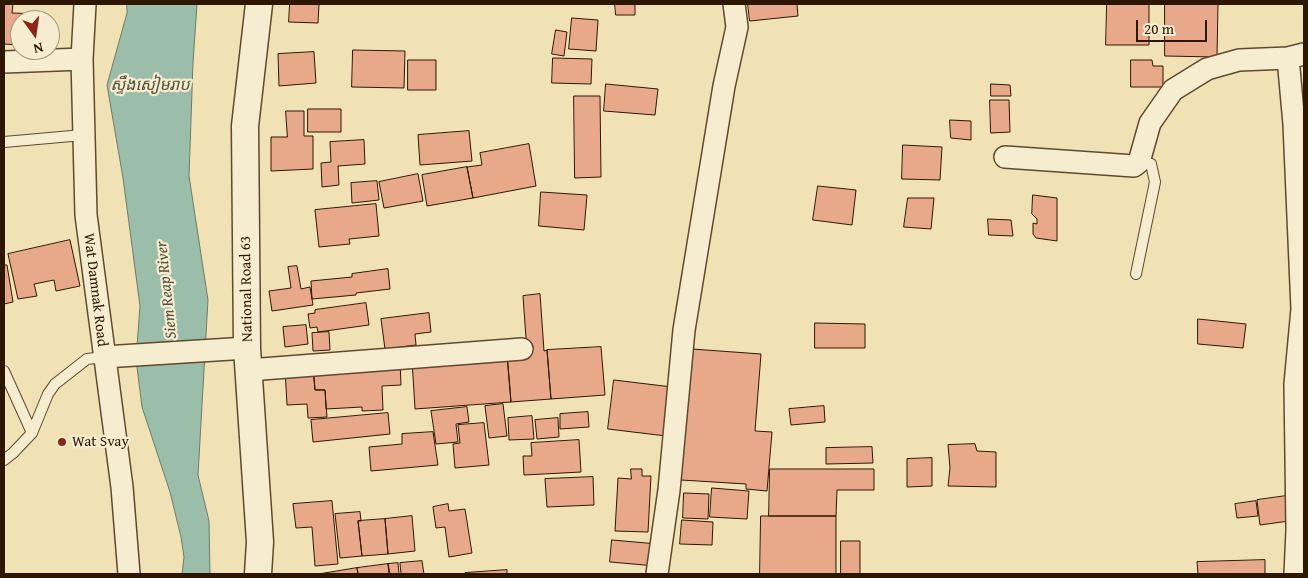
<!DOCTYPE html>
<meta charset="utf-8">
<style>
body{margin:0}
#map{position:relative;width:1308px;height:578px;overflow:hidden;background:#f1e2b5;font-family:"Gentium Book Plus",serif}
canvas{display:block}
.frame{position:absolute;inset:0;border:5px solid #2e1701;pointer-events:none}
.north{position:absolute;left:10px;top:10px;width:50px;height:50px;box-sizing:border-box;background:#f6eccf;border:1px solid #a6977d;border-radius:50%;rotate:166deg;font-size:14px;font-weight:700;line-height:20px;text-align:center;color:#2e1701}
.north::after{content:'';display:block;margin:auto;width:18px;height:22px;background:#8f2418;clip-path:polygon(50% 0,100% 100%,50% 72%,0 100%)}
.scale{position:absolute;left:1136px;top:20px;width:71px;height:22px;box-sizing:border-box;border:2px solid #2e1701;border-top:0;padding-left:6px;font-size:15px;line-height:18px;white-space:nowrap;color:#2e1701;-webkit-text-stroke:4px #f6eccf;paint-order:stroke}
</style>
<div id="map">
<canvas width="1308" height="578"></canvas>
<div class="frame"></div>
<div class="north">N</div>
<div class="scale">20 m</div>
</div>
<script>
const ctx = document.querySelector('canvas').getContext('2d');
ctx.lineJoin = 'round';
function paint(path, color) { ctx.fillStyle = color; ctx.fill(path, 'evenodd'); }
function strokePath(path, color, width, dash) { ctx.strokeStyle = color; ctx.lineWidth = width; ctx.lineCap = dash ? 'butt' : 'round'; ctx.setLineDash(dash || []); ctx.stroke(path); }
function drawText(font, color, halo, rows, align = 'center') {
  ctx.font = font + ' "Gentium Book Plus","Noto Sans Khmer",serif'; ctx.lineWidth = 4.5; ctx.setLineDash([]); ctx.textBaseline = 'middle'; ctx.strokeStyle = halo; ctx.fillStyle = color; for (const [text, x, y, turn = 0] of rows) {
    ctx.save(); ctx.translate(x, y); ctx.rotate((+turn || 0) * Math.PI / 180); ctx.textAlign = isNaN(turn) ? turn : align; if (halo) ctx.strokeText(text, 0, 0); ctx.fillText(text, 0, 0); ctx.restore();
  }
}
const water = new Path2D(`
 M127 4H197L193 63 189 176 208 300 198 475 209 521 210 574H182L184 557 181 537 170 492 142 407 136 359 140 306 123 178 107 85 127 13Z`);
paint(water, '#9bbeab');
strokePath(water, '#6f7b67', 1);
const building = new Path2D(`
 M4 4H13L12 13 41 14V20H20V45L4 44Z
 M290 4H319L318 23 289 22Z
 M615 4H635V15H616Z
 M748 4H797L798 16 750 21Z
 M1107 4H1149V45H1106Z
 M1165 4H1218L1217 57 1165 56Z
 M572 18 598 20 596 51 569 49Z
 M556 30 567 32 564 56 552 54Z
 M353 50 405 51 404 88 352 87Z
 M314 52 316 83 279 86 278 54Z
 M553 58 592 59 591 84 552 83Z
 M408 60H436V90H408Z
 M1131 60H1152L1153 66H1163V87H1131Z
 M606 84 658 89 655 115 604 111Z
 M991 84 1010 85 1011 96H991Z
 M574 96H600L601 177 575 178Z
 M990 100H1009L1010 132 991 133Z
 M308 109H341V132H308Z
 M286 111H304V136H313V169L271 171V137H287Z
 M950 120 971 121V140L951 138Z
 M469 131 472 161 420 165 418 135Z
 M364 140 365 164 338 166 339 185 322 187 321 163 331 162 330 142Z
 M529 144 536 186 473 198 467 167 482 165 480 153Z
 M903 145 942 147 940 180 902 179Z
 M467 167 473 198 427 206 422 175Z
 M418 174 423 201 384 208 379 182Z
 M377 181 379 200 352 203 351 183Z
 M818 186 856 190 852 225 813 220Z
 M541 192 587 195 584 230 539 226Z
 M1033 195 1057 198V241L1036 238 1033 234V223L1037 224V219L1032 214Z
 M908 198H934L931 229 904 227Z
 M376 204 379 236 349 239 350 244 319 247 315 210Z
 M988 219 1011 220 1013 236 989 235Z
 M70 240 80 286 56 291 54 280 34 284 37 296 18 299 8 254Z
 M4 265H7L13 302 4 304Z
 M297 266 301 289 310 287 313 305 272 311 269 291 291 288 288 267Z
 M388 269 390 289 356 293V295L312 299 311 281 352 277V274Z
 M540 294 544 351 547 350 551 399 511 402 507 354 527 352 523 296Z
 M366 303 369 325 318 332 317 327 310 328 308 314 315 313V310Z
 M429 313 431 332 415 334 416 345 385 349 381 319Z
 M1198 319 1246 324 1243 348 1198 344Z
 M815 323 865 324V348H815Z
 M306 325 308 344 285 347 283 327Z
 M329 332 330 350 313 351 312 333Z
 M601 347 605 395 551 399 547 350Z
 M692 349 761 354 755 431 772 432 767 491 746 489V484L681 480Z
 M507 354 511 402 415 409 412 360Z
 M400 361 401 385 382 386 383 410 362 411V407L326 409 325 390H315L313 366Z
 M313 366 315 390H325L327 417 308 418 307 404 287 405 285 369Z
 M614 380 672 387 666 436 608 429Z
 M503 404 507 436 489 438 485 406Z
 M824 406 825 422 791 425 789 409Z
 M467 407 469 422 456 424 458 442 436 444 431 411Z
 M588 412 589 427 560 429V414Z
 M388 413 390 434 313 442 311 420Z
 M532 416 534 439 509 440 508 418Z
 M558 418 559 437 537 439 535 420Z
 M484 423 489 465 455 468 453 444 460 443 458 425Z
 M433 432 438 465 371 471 369 447 402 444V434Z
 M579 440 581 472 524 475 523 456H532L531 443Z
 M975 444 977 451 996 452V487L948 486 950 468 948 445Z
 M872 447 873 463 826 464V448Z
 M932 458V486L907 487V459Z
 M631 469H642V476H651L648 532 615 531 618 478 631 479Z
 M770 469H874V490H837L836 516H769Z
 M593 477 594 505 547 507 545 479Z
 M712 488 749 491 747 519 710 517Z
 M684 493 709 494 708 519 683 518Z
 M1286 496 1289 521 1260 525 1257 500Z
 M332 501 338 564 315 566 312 527 296 528 293 504Z
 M1256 501 1258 516 1237 518 1235 504Z
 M448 504 449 511 465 509 472 553 449 557 445 527 436 528 433 507Z
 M360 512 361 521H358L362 556 340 558 335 514Z
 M412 516 415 551 388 554 385 519Z
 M761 516H836V574H760Z
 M385 519 388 554 362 556 358 521Z
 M682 520 713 522 712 545 680 544Z
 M612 540 658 544 656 566 610 562Z
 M841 541H860V574H841Z
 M1265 560V574H1198L1197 562Z
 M422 561 424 574H401L400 563Z
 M398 563 399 574H390L388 564Z
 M388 564 389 574H358L357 568Z
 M357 568 358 574H319Z
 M507 570V574H465V573Z`);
paint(building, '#e7a98a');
strokePath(building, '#2e1701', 1);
const service = new Path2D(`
 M4 142 83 135
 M1136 274 1155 182 1151 164 1139 162
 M4 371 32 433
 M4 460 13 453 32 433 48 394 55 384 87 359 104 357`);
const minor = new Path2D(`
 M85 4 82 59 86 215 122 487 129 574
 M1288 58 1294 124 1302 309 1295 384 1297 530 1295 574
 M4 62 82 59
 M1005 157 1134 166 1139 162 1150 123 1173 90 1207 69 1239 60 1288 58 1304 54
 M104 357 247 348
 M249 370 522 349
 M657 574 669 490 684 330 724 86 737 27 734 4`);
const tertiary = new Path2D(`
 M258 574 260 542 247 348 245 126 259 4`);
strokePath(service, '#5f4a2e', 12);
strokePath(minor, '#5f4a2e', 24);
strokePath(tertiary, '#5f4a2e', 29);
strokePath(service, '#f6eccf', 10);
strokePath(minor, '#f6eccf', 21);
strokePath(tertiary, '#f6eccf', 26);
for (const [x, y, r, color] of [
 [62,442,5,"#8f2418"]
]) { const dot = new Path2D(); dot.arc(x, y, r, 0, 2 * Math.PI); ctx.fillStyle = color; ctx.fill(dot); strokePath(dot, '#f6eccf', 2); }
drawText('15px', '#2e1701', '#f6eccf', [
 ["National Road 63",247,289,-91],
 ["Wat Damnak Road",95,290,83]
]);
drawText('15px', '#2e1701', '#f6eccf', [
 ["Wat Svay",72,442]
], 'left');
drawText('italic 16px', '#54513c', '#f6eccf', [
 ["ស្ទឹងសៀមរាប",150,86],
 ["Siem Reap River",167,290,-96]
]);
</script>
